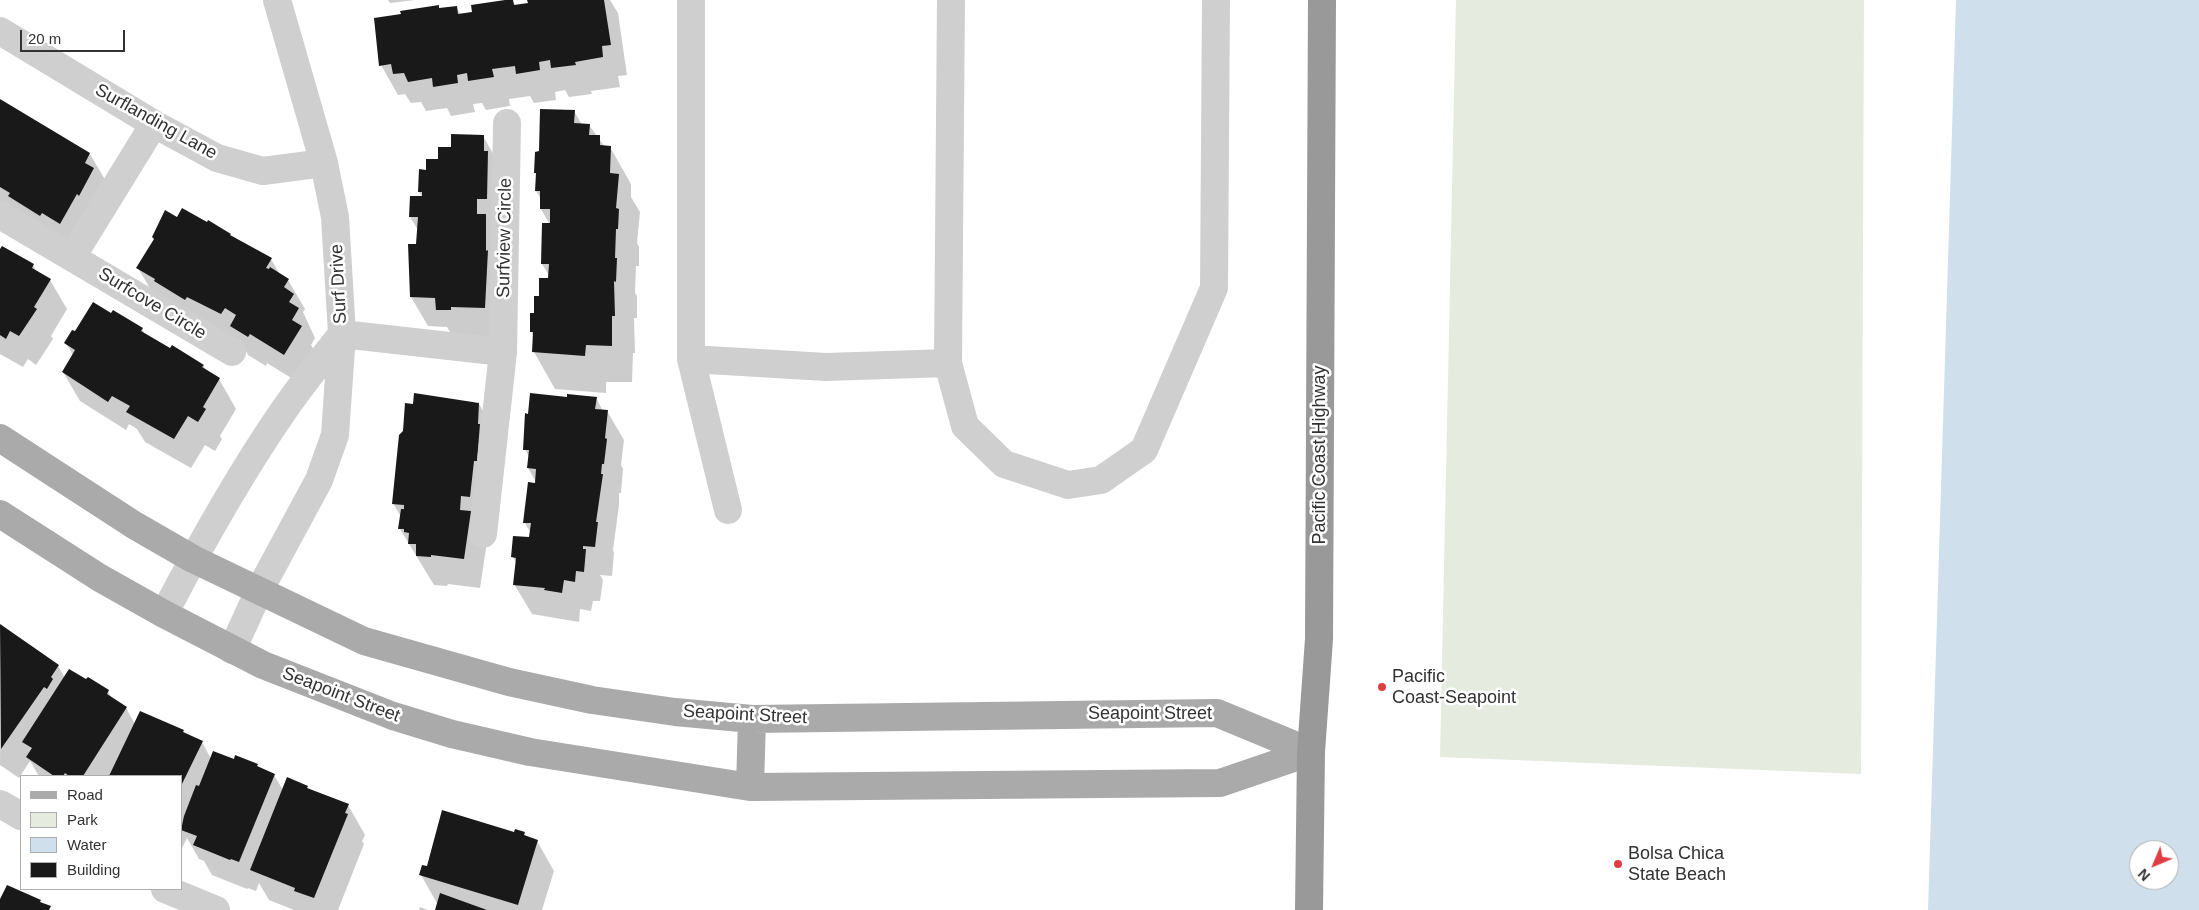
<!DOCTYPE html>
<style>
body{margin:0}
#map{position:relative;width:2199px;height:910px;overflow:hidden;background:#fff;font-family:Arial,sans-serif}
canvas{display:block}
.legend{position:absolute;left:20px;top:775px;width:162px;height:115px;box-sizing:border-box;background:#fff;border:1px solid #adadad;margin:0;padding:6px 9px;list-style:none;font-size:15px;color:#323232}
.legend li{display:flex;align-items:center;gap:10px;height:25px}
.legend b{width:25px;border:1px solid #adadad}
.north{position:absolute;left:2129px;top:840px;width:50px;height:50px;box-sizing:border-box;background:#fff;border:1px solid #adadad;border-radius:50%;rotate:225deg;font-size:14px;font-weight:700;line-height:20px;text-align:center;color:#323232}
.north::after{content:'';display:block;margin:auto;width:18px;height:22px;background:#df3e43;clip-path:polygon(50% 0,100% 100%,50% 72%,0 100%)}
.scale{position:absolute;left:20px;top:30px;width:105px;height:22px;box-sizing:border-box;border:2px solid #323232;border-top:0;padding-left:6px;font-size:15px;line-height:18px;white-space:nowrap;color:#323232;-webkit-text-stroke:4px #fff;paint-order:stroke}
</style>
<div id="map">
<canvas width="2199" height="910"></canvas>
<ul class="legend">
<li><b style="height:6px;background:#aaa"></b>Road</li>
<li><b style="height:14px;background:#e5ebde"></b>Park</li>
<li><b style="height:14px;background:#cfe0ec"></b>Water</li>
<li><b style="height:14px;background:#191919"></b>Building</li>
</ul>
<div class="north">N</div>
<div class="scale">20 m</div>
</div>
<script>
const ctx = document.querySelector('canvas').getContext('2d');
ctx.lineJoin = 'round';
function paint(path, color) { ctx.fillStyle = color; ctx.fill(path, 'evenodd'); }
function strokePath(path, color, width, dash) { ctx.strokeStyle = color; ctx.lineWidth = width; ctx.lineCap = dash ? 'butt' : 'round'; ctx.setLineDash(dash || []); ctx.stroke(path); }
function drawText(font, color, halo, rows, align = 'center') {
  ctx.font = font + ' Arial,sans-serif'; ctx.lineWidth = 5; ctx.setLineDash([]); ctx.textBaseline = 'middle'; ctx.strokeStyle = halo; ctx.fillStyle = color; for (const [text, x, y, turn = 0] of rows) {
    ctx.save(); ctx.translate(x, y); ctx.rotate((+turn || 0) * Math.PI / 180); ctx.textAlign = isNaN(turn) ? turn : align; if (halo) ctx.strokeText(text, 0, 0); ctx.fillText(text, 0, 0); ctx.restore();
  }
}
paint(new Path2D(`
 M1456 0H1864L1861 774 1440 757Z`), '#e5ebde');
paint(new Path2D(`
 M1956 0H2199V910H1928ZM2139 850H2169V880H2139Z`), '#cfe0ec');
paint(new Path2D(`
 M388 0H415L390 3Z
 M512 0 516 6 529 4 528 0H610L618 13 627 75 618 76 620 87 591 91 592 94 569 97 565 90 555 92 556 100 534 103 530 96 509 99 510 106 486 110 482 103 473 104 475 112 451 116 447 108 426 111 421 102 411 103 405 94 398 95 381 65 403 15 438 6 440 9 456 7 461 15Z
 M0 100 90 154 107 183 77 252 0 206Z
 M574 111 582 125H589L605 147H610L631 184V197L640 212 637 243 639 247V266H636L635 293 637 296V318H634L635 353H633L632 382H606V393L555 389 534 352V337L531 331 540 297 550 277 542 264 550 225 541 209V199L536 191 537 176 535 173 540 152Z
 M483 136 500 166 501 337 454 339 447 327 428 326 411 297 418 230 410 217 423 198 419 192 427 171 452 148Z
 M177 219 208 224 209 222 232 238 271 259 280 275 288 280 305 309 303 312 315 338 311 345 318 356 301 384 267 363 266 366 248 355 240 340 238 343 155 297 138 268Z
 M0 251 33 265 37 272 50 280 67 309 51 336 53 339 36 365 28 359 23 367 0 354Z
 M112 315 142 329 145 334 171 350 203 365 207 372 219 379 236 409 220 436 222 439 215 451 205 445 191 468 145 442 137 429 129 424 126 430 80 401 63 372 73 355 66 343 75 333Z
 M415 394 479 404 496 433 487 542 480 588 448 584 447 586 434 585 400 529 401 517 393 503 405 431 414 406Z
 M568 398H596L603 411H607L624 440 621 465 623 469 621 493H619V505L613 550 614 553 612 576 600 575 603 580 600 601H593L591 611 580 609 579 622 532 614 514 584 517 564 513 557 530 539 531 533 524 522 536 482 528 468 529 457 525 449 529 415Z
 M1 626 58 666 65 678 108 691 112 699 126 708 135 724 183 731 185 734 202 742 211 759 257 765 259 769 274 775 283 790 307 787 309 790 348 805 365 835 362 841 364 844 338 910H294L269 900 259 883 256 891 248 888 247 889 212 875 204 861 199 859 187 838 181 850V776H39L30 761 19 778 0 765Z
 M524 833 527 838 537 841 554 871 542 910H436L438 905 421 875 427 867 515 834Z
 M420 907 428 910H419Z`), '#0003');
paint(new Path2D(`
 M505 0H513L514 5 528 3 527 0H604L611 45 602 46 603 57 575 62 576 65 551 68 550 60 539 62 540 70 516 74 515 66 492 69 494 77 468 81 467 73 457 75 458 83 433 87 432 78 408 82 404 73 393 74 391 64 379 66 374 18 401 14 400 11 439 5V8L457 6 458 14 472 12 471 5Z
 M0 99 90 153 85 163 94 168 79 196 77 194 60 224 42 213 40 216 8 196 10 193 0 187Z
 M540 109 575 110 574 123 590 124 589 135H600V145L611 146 610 173 619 174 616 208 619 209 618 229H616L615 258H617L616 282 614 281 615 316H612V346L586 345 585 356 532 352 533 332H530V313H534V296H539V278H548L549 264H541L542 223H550V209H540V191H535L536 173H534L535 152 539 151Z
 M451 134 484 135V151H488L487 199H477V214H486V251L488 250 485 308 451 307V310H436L435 298 410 297 408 244H416L418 217H409L410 196H422V192H418L419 169 426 170V159H438V147H451Z
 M182 208 207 222 208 220 231 234 230 235 272 258 266 268 269 269 270 267 289 279 284 287 294 294 289 302 299 308 292 320 302 326 284 355 250 334 248 337 230 326 236 315 225 308 221 314 187 297 185 300 154 281 155 279 136 268 154 239 152 237 165 210 177 217Z
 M2 246 34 264 32 268 51 279 34 307 37 309 19 336 10 331 6 339 0 335V249Z
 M93 302 111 313 113 310 143 328 141 331 170 348 172 345 204 365 202 367 220 378 203 407 206 409 198 422 188 416 174 439 126 412 130 406 112 396 108 402 62 372 75 350 64 343 72 330 75 331Z
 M414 393 479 403 478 424H480L477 461H474L470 497 461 496 460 510 471 511 464 559 431 555V557L416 556V544H408L409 533 404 532V529H398L401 509H404V505L392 504 399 435 403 431 405 403 413 404Z
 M530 393 567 397V394L597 397 595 409 608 410 605 438 607 439 604 464H602L601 474H603L596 522H598L595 547 583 546V549H586L584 572 576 571 575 582 564 580 562 593 544 590 545 588 513 585 516 558 511 557 513 536 529 537 531 523H523L528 482 535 483 536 469 527 468 529 450H523L525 413 528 414Z
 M0 624 59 665 51 677 53 679 47 689 44 687 1 749Z
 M69 669 86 679 88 677 109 690 107 694 127 707 83 776H69L65 773 63 776H54L26 757 32 748 22 742Z
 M140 711 184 730 183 732 203 741 181 786V776H109Z
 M213 751 234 759 235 755 258 764 257 766 275 774 239 862 231 859 230 860 193 845 197 836 181 830 184 816 196 785 199 786Z
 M287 777 308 786 307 788 349 804 345 813 348 814 314 898 294 891 295 888 250 870Z
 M442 810 514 832 515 829 525 832 524 835 538 840 518 905 419 875 422 865 427 866Z
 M7 885 41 900 40 902 51 906 49 910H0V899Z
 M440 893 487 910H435Z`), '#191919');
strokePath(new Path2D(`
 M691 0V359L728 510
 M951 0 948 363 965 426 1004 464 1068 485 1101 480 1144 450 1214 288 1216 0
 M0 31 154 124 217 158 263 171 324 163
 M0 215 232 352
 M72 257 154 124
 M342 334 503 352
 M691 359 826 367 948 363
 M483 534 503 352 507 123
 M164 614C200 545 239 475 284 410 302 384 322 359 342 334
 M232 650 259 591 319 480 335 435 342 334 335 217 324 163 277 0
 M0 804 21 816
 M165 889 216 910`), '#cfcfcf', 28);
strokePath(new Path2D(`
 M0 438 134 525 193 559 364 641 509 682 592 700 675 712 752 719 1217 713 1311 752
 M0 514 100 578 164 614 263 665 393 716 452 734 530 752 750 787 1220 783 1311 752
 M750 787 752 719`), '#aaa', 28);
strokePath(new Path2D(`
 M1309 910 1311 752 1319 639 1322 0`), '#999', 28);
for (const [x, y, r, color] of [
 [1382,687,5,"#df3e43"],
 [1618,864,5,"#df3e43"]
]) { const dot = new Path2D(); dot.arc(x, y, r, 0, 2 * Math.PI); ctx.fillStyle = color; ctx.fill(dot); strokePath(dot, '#fff', 2); }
drawText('18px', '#323232', '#fff', [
 ["Surflanding Lane",156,122,29],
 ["Surfview Circle",505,238,-89],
 ["Surf Drive",339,284,-93],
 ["Surfcove Circle",152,304,31],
 ["Pacific Coast Highway",1320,455,-90],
 ["Seapoint Street",341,695,21],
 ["Seapoint Street",1150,714],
 ["Seapoint Street",745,715,3]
]);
drawText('18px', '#323232', '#fff', [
 ["Pacific",1392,677],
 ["Coast-Seapoint",1392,698],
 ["Bolsa Chica",1628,854],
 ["State Beach",1628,875]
], 'left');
</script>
